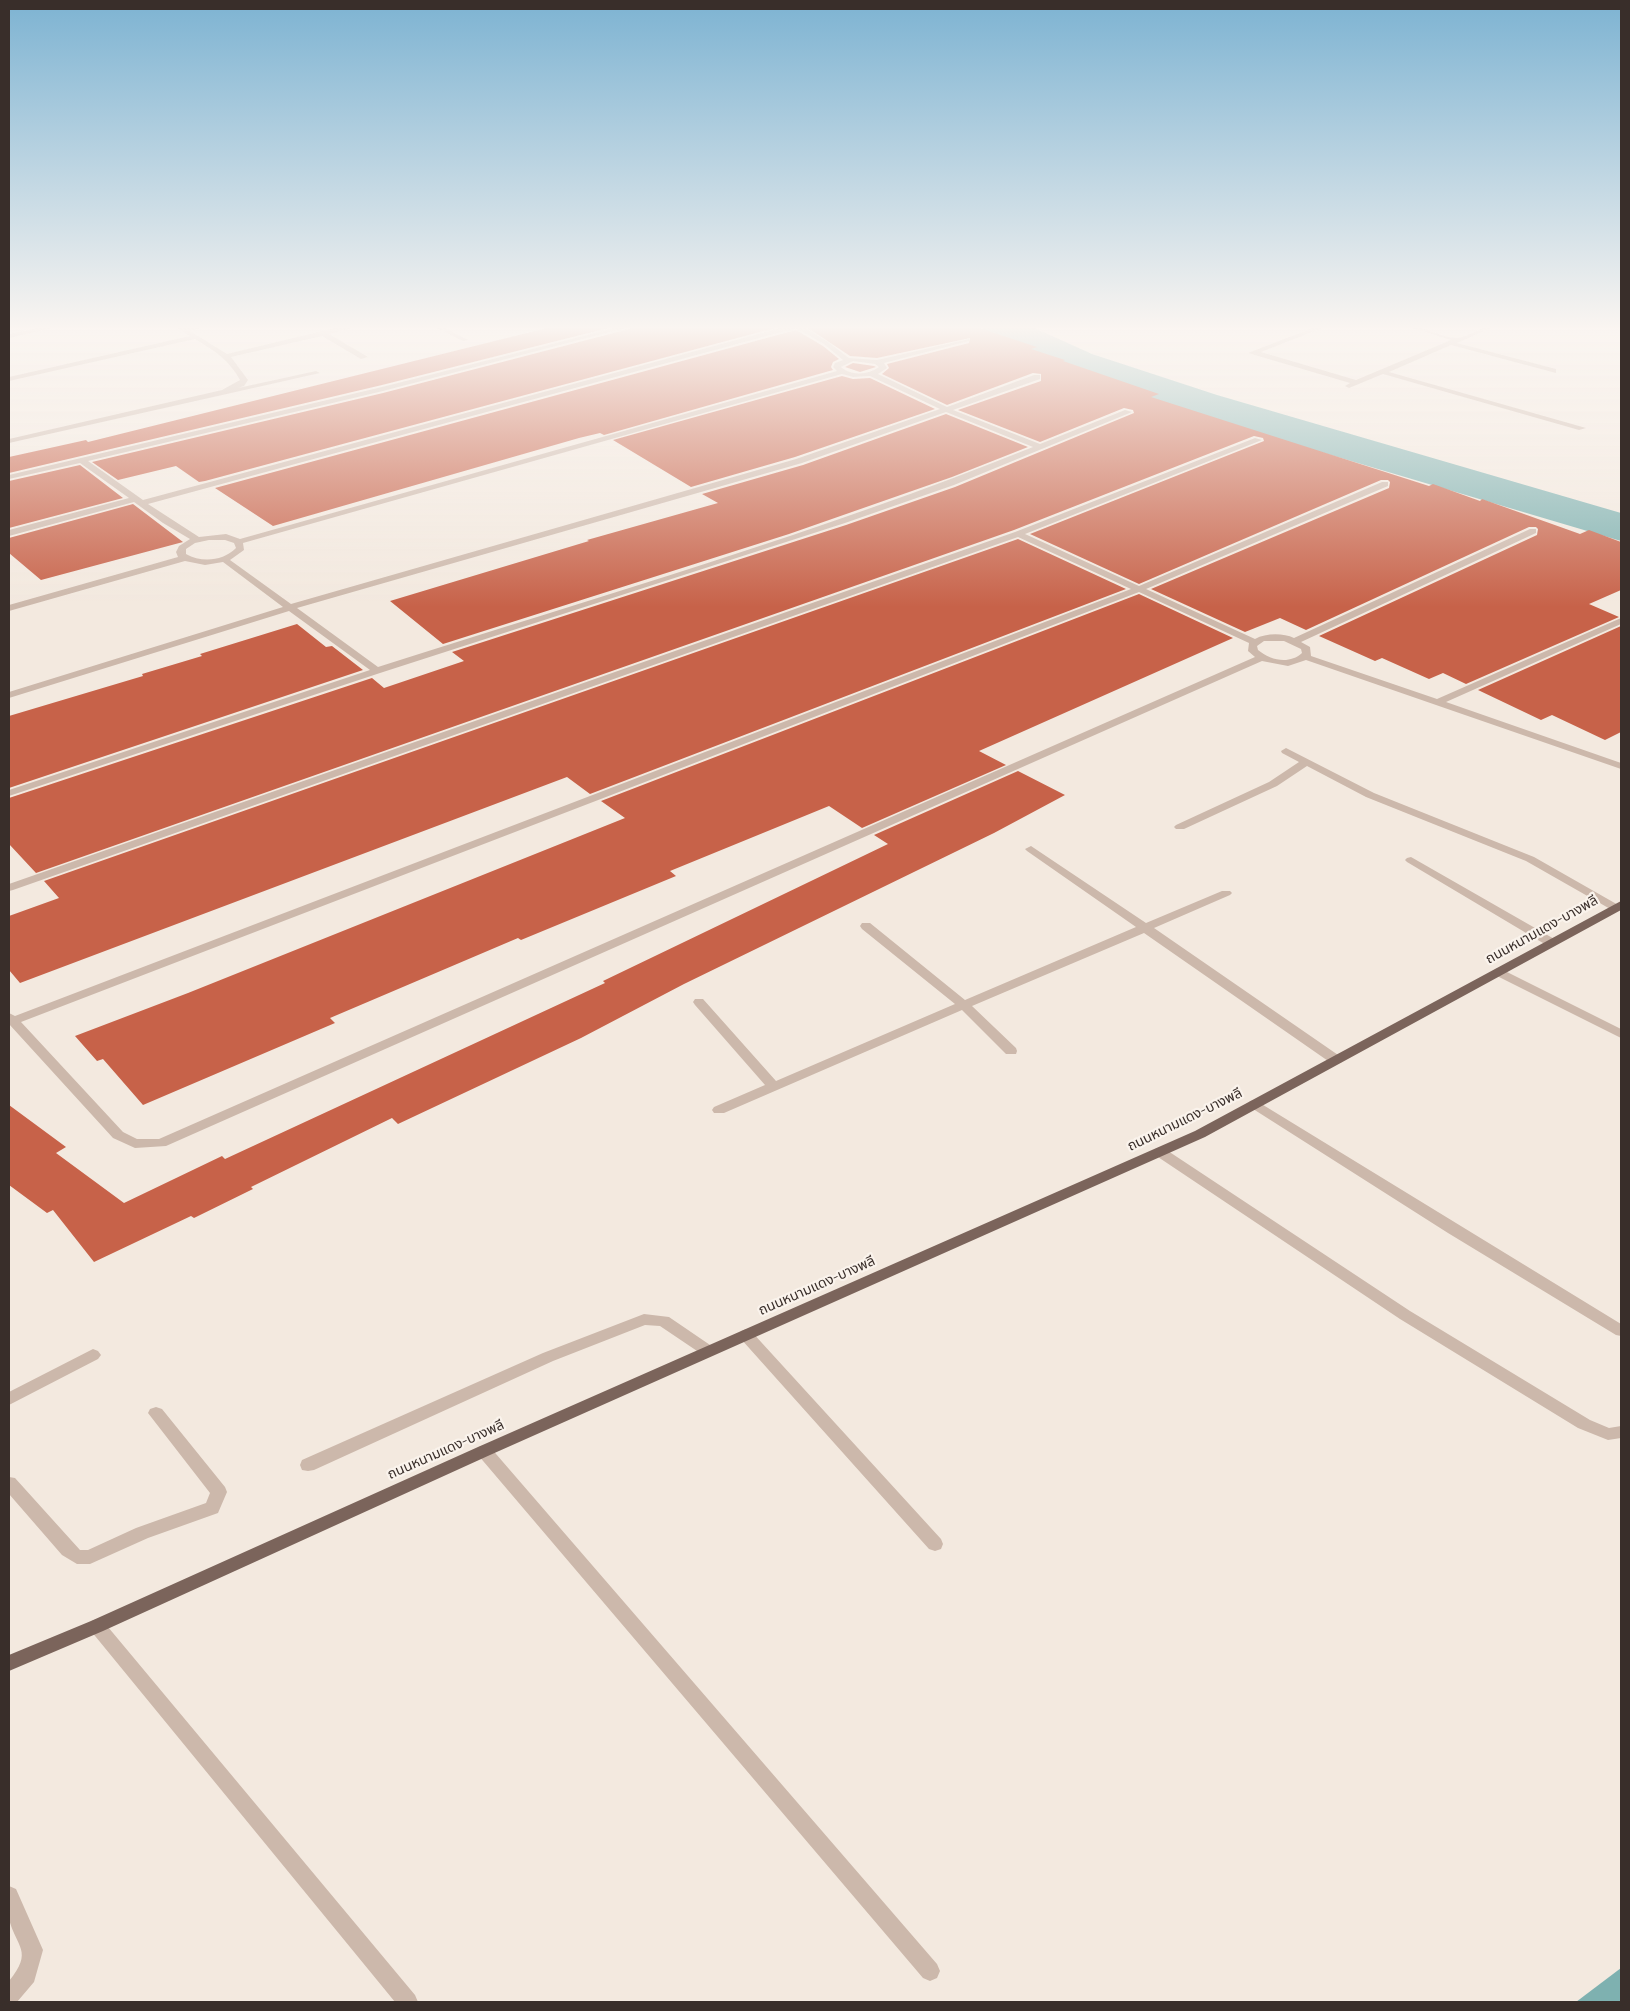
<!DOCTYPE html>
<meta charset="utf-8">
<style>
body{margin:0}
#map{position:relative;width:1630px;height:2011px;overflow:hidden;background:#f3e9df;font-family:Manrope,sans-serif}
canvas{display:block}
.frame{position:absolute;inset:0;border:10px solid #392e2a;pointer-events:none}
</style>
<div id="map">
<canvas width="1630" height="2011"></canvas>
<div class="frame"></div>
</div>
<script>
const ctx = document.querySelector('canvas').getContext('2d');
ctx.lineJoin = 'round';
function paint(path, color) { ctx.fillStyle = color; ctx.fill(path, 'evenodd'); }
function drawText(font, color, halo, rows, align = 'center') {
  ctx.font = font + ' Manrope,"Noto Sans Thai",sans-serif'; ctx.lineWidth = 4.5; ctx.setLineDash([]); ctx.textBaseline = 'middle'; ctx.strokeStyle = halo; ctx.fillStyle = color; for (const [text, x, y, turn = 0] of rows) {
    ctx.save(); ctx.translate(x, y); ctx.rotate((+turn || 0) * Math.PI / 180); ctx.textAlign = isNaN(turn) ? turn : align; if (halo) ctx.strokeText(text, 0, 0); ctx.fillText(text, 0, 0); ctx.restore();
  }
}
paint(new Path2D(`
 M1621 1968V2002H1576Z`), '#7eb1b0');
paint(new Path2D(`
 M981 326H1030L1092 354 1217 395 1621 513V541L1189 413 1064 370 987 334Z`), '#7eb1b0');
paint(new Path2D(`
 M555 326H616L382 385 9 473V457L86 440 88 442Z
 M635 326H782L205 481 199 482 176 466 118 480 92 462 383 393 633 328Z
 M805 326H973L1037 347 1031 349 1065 360 1063 361 1159 394 1151 397 1429 486 1433 484 1480 501 1482 499 1580 534 1589 530 1621 542V590L1589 604 1619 617 1466 684 1443 673 1429 679 1382 658 1375 661 1319 636 1537 535 1538 529 1536 527H1529L1306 630 1280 618 1245 632 1151 589 1389 488 1390 482 1388 480H1381L1139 584 1030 534 1264 441 1263 438 1254 436 1014 530 36 873 9 844V798L372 678 384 688 464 661 452 652 846 525 955 487 1134 413 1133 410 1124 408 1040 442 958 410 1041 381V374L1033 373 947 405 882 374 889 368 887 364 969 343 970 338 877 358 850 356Z
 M796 330 823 346 839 359 833 362 831 367 833 370 604 435 600 433 579 438 273 526 215 488Z
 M853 363 874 366 876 367 860 372 845 367Z
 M842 376 853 379 870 378 935 409 795 457 691 487 613 440Z
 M946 414 1028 447 952 477 789 534 443 644 390 601 589 541 587 540 718 503 702 494 803 465Z
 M80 465 123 498 9 528V481Z
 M133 504 183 542 41 580 9 553V538Z
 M1018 539 1126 589 590 794 567 777 20 983 9 970V916L59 898 44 881Z
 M1139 594 1233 638 979 751 1006 765 862 828 829 806 670 871 676 876 521 940 518 938 330 1018 335 1023 143 1105 103 1059 97 1061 75 1036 188 993 625 818 601 801Z
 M297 624 326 647 332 646 363 670 9 788V716L143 676 142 674 202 656 200 654Z
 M1621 626V732L1605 740 1552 715 1541 720 1478 690Z
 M1018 771 1065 795 994 833 684 984 581 1038 398 1124 392 1118 251 1187 253 1189 194 1218 191 1216 94 1262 53 1210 47 1213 9 1185V1105L66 1147 56 1153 124 1203 222 1156 225 1159 605 983 603 981 888 844 874 835Z`), '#c76249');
paint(new Path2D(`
 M48 326H60L9 338V334Z
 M174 326 185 328 206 326 190 331 227 354 322 331 347 326H358L329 334 368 357 361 359 322 336 231 357 248 380 244 386 238 388 316 371 320 373 9 443V439L222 390 240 380C230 361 214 350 195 339L9 381V377L190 336Z
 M433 326H441L468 340 463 341Z
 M623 326H633L383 391 88 461 143 500 788 326H802L828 342 849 358 877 360 969 339V341L884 363 887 368 878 374 947 407 1034 375H1040V379L953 410 1040 444 1125 410 1132 412 954 485 845 523 380 673 9 796V790L370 670 289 611 9 698V692L283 607 223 562 205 565 185 561 9 611V605L178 557 176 552 179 546 190 539 163 523 134 502 9 536V530L129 498 80 463 9 479V475L382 387ZM796 328 824 344 843 360 835 363 833 367 837 371 240 539 226 534 199 537 148 504ZM853 361 875 364 879 367C868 375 851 376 841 367ZM842 374 853 377 870 376 940 409 796 459 291 604 230 560 244 550 243 543ZM946 412 1033 447C820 533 597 597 378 667L297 608 802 463ZM209 540H225L234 543 236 548C223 561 202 563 186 554V549L195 543Z
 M1318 326H1327L1261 352 1356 380 1451 340 1406 326C1424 326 1443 338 1457 338 1469 337 1481 326 1495 326L1457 343 1556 369V373L1451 345 1389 372 1586 428 1579 430 1383 374 1349 388 1345 386 1350 383 1248 353Z
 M1255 438 1262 440 1025 534 1139 586 1382 482H1388V486L1146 589 1255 639C1266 633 1283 633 1294 638L1530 529H1536V533L1301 642 1310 647 1311 656 1437 699 1621 618V624L1446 702 1621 763V769L1306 660 1288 666 1262 661 166 1146 135 1148 113 1138 9 1024V1013L15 1016 1131 589 1018 537 13 890 9 891V884L1015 532ZM1139 592 1249 643 1248 651 1255 657 159 1139H137L123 1132 21 1022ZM1264 641H1284L1301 649 1302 653C1289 665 1270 660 1258 650L1257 646Z
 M1286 748 1374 793 1534 857 1620 906 1621 909 1616 912 1612 910 1526 861 1366 797 1307 766 1277 786 1184 829H1176L1174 827 1176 825 1269 782 1299 762 1282 753 1281 751Z
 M1031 846 1146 923 1222 891H1230L1232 893 1230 895 1154 928 1341 1057 1342 1060 1341 1063H1331L1144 933 972 1006 1016 1048 1017 1051 1016 1054H1006L962 1010 724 1113H714L712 1110 714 1107 765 1085 695 1005 693 1002 695 999H703L776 1081 955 1004 862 929 860 926 862 923H870L965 1000 1136 927 1027 851 1025 849Z
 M1411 857 1556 940 1558 943 1552 947 1548 946 1407 862 1405 860 1407 858Z
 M1499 968 1621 1029V1038L1495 975 1493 972 1495 969Z
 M1255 1100 1621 1324V1336L1616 1335 1448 1233 1250 1107 1248 1104 1250 1101Z
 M1160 1147 1165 1149 1410 1311 1590 1420 1609 1428 1621 1426V1438L1608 1440 1578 1428 1400 1319 1155 1155 1153 1152 1155 1149Z
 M644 1314 669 1317 713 1347 716 1351 713 1355 708 1357 703 1355 660 1326 645 1325 553 1361 314 1470 308 1471 302 1470 300 1465 302 1460 543 1353Z
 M746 1329 751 1331 941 1539 943 1544 941 1549 935 1551 929 1549 741 1339 738 1335 741 1331Z
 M93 1349 98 1351 101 1355 98 1359 9 1405V1392Z
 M156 1407 162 1409 225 1487 227 1492 218 1513 148 1538 90 1564H77L62 1555 9 1494V1477L15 1478 80 1550H88L136 1528 206 1503 210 1493 148 1413 150 1409Z
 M484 1445 490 1447 937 1964 940 1971 937 1978 930 1981 923 1978 478 1455 476 1451 478 1447Z
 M97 1619 103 1621 415 1995 418 2002H395L91 1631 88 1626 91 1621Z
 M9 1886 16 1889 43 1950 34 1982 17 2002H9V1981C34 1951 16 1947 9 1919 7 1909 8 1896 9 1886Z`), '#ccb8ab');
paint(new Path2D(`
 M1621 901V910L1205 1137 490 1455 103 1631 9 1671V1655L91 1621 478 1447 1195 1131Z`), '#7b645b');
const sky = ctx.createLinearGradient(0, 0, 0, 607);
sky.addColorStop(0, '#7db3d2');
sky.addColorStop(0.54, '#faf5f1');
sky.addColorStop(1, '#faf5f100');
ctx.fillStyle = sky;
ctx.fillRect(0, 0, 1630, 607);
drawText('14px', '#392e2a', '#faf3ec', [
 ["ถนนหนามแดง-บางพลี",1542,930,-29],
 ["ถนนหนามแดง-บางพลี",1185,1120,-26],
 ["ถนนหนามแดง-บางพลี",817,1286,-24],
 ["ถนนหนามแดง-บางพลี",446,1450,-24]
]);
</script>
